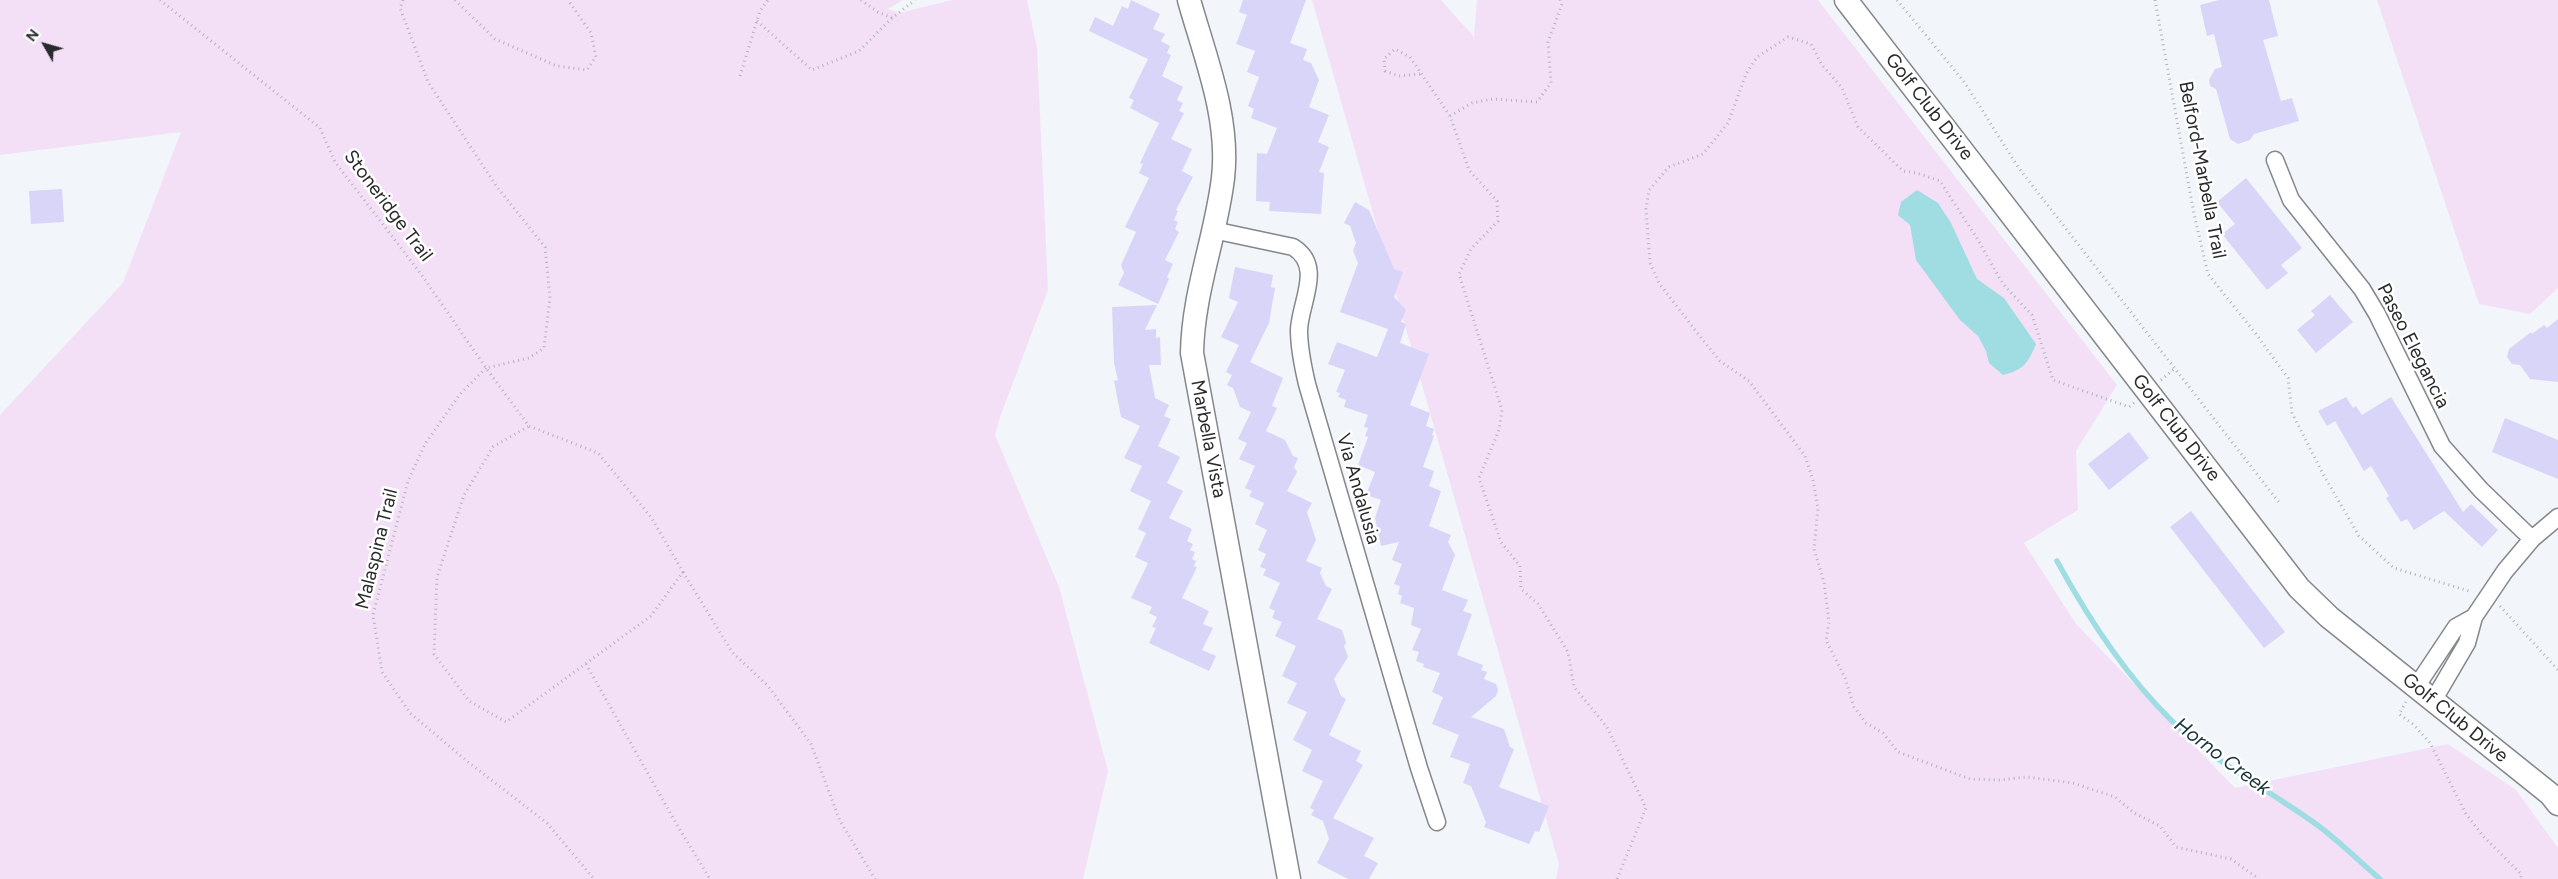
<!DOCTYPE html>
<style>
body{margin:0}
#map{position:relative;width:2558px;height:879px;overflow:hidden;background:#f2f5fa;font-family:Figtree,sans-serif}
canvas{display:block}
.north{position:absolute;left:20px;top:20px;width:50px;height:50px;-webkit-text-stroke:4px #fff;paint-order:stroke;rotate:308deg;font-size:14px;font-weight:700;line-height:20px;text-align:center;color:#292a2b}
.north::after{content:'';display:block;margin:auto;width:18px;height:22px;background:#292a2b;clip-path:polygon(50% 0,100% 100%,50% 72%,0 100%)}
</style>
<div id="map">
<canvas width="2558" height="879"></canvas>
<div class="north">N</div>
</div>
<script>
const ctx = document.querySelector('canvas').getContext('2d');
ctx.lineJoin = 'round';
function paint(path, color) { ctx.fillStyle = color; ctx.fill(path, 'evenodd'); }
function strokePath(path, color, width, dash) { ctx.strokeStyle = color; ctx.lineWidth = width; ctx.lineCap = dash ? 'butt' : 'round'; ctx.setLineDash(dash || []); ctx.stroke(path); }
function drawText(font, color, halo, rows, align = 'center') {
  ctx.font = font + ' Figtree,sans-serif'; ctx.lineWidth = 5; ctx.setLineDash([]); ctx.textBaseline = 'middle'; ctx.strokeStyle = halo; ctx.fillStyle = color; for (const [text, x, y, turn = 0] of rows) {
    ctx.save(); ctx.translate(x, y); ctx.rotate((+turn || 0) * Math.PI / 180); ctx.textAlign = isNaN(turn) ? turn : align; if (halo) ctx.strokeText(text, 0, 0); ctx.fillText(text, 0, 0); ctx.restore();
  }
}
paint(new Path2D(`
 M0 0H903L888 9 899 13 952 0H1027L1037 48 1048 290 1000 417 995 435 1059 587 1108 771 1083 879H0V415L123 283 181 132 0 155Z
 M1312 0H1441L1474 37 1477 0H1818L2117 385 2076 451 2078 510 2024 543 2076 624 2235 788 2448 744 2516 790 2558 848V879H1556L1559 864Z
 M2377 0H2558V288L2530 314 2479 304Z`), '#f3e0f7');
paint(new Path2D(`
 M1917 190 1938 203 1951 223 1977 279 2004 298 2036 344C2028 364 2023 370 2003 375L1989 363 1986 351 1978 336 1960 320 1916 260 1910 225 1898 215 1901 202Z`), '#a0dde3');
strokePath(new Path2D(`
 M2057 561C2088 618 2125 675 2172 721 2216 764 2271 791 2320 827 2341 843 2360 862 2380 879`), '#a0dde3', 5.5);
paint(new Path2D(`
 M1131 0 1160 14 1153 29 1165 34 1161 41 1170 46 1167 53 1171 55 1162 76 1183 87 1177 100 1183 103 1179 111 1184 113 1171 139 1192 149 1182 171 1193 177 1176 210 1178 211 1174 220 1178 222 1175 229 1179 232 1165 260 1173 264 1167 277 1169 279 1158 304 1118 285 1124 273 1121 265 1136 232 1125 227 1149 178 1139 173 1143 164 1140 163 1159 123 1130 108 1134 100 1129 98 1148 59 1089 31 1095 17 1113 26 1122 6 1128 9Z
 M1243 0H1306L1290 43 1307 49 1303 60 1311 63 1319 80 1309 107 1329 115 1318 142 1329 147 1319 172 1324 173 1321 214 1269 211 1270 202 1256 201 1257 153 1267 154 1277 128 1251 118 1254 109 1248 106 1259 77 1247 72 1255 51 1236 44 1247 15 1239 12Z
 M2219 0H2269L2278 36 2263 40 2281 101 2292 98 2299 121 2254 134 2250 140 2238 144 2230 139 2216 89 2210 86 2209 80 2215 69 2222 67 2214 34 2207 36 2200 5Z
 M2246 178 2302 248 2281 265 2288 273 2267 290 2222 234 2235 224 2217 202Z
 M62 189 64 222 31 224 29 191Z
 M1355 202 1369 210 1394 269 1403 272 1394 297 1406 310 1401 322 1406 324 1400 343 1429 354 1410 405 1430 413 1426 426 1434 429 1432 435 1434 436 1423 467 1434 471 1429 486 1441 491 1429 526 1451 535 1448 542 1455 555 1442 590 1468 600 1463 611 1472 614 1457 655 1483 665 1481 670 1487 672 1484 679 1496 684 1498 690 1496 696 1471 717 1504 729 1510 747 1514 749 1499 787 1549 806 1539 832 1535 831 1529 844 1484 827 1486 822 1471 786 1463 783 1470 764 1450 757 1459 735 1432 724 1443 697 1432 692 1440 673 1423 667 1424 664 1416 661 1419 652 1412 650 1421 629 1411 625 1414 608 1400 603 1402 596 1398 594 1400 586 1394 584 1402 564 1392 560 1399 542 1381 546 1375 518 1381 500 1366 495 1375 472 1358 465 1368 437 1365 436 1368 428 1364 427 1368 415 1344 407 1346 400 1338 397 1340 393 1336 392 1345 370 1328 364 1337 342 1377 357 1388 329 1340 312 1358 263 1353 251 1356 243 1350 226 1344 223Z
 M1235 267 1273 275 1271 287 1275 288 1269 323 1250 362 1283 378 1272 406 1277 408 1266 431 1285 440 1293 456 1298 458 1294 467 1297 472 1287 491 1312 503 1307 512 1316 540 1306 561 1322 568 1320 573 1326 586 1332 589 1317 619 1342 630 1346 643 1344 646 1348 657 1334 679 1341 696 1346 699 1329 735 1361 751 1356 761 1363 765 1333 818 1374 838 1364 856 1378 863 1369 879H1348L1317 863 1329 839 1323 821 1311 815 1314 810 1310 808 1323 781 1302 771 1312 750 1293 740 1307 712 1287 703 1297 683 1282 676 1296 646 1275 636 1282 622 1272 618 1275 611 1269 608 1280 583 1263 575 1266 569 1260 567 1266 554 1258 550 1267 530 1255 524 1264 503 1249 496 1252 491 1245 488 1255 466 1239 459 1247 443 1238 439 1251 412 1240 407 1233 388 1227 385 1232 375 1226 372 1239 345 1221 337 1238 302 1229 298Z
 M2330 295 2353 322 2316 353 2297 330 2315 315 2311 311Z
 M1157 305 1145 330 1156 329V338L1160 337 1161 365H1149L1155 398 1169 405 1164 416 1171 419 1158 446 1180 457 1167 483 1183 491 1169 518 1192 529 1187 541 1193 544 1190 550 1195 552 1192 559 1196 561 1194 566 1197 567 1182 598 1209 611 1203 624 1213 628 1202 650 1216 656 1209 671 1149 643 1156 628 1152 627 1157 617 1149 613 1152 607 1131 598 1148 563 1135 557 1146 533 1138 529 1151 501 1130 491 1142 466 1124 458 1140 426 1121 417 1114 381 1118 380 1114 363 1112 307Z
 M2558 319V382L2530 379 2520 365 2512 364 2507 357 2509 349 2531 332 2532 334 2544 325 2547 328Z
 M2346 397 2353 408 2356 406 2362 415 2391 397 2463 512 2471 504 2498 530 2482 547 2444 511 2414 530 2407 519 2401 522 2386 498 2389 496 2371 466 2364 471 2335 421 2327 426 2318 411Z
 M2505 418 2558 440V479L2492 452Z
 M2129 432 2149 458 2109 490 2088 464Z
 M2191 511 2285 632 2264 648 2170 527Z`), '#d9d5f9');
const street = new Path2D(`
 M2275 160 2291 200 2362 289 2377 314 2442 446 2481 490 2532 539
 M1213 230 1293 247C1324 266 1300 302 1299 330 1299 348 1303 367 1307 384L1419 768 1437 822
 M2416 687 2456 627 2474 617
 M2433 701 2467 643 2474 617 2505 571 2532 539 2558 517`);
const secondary = new Path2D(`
 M1189 0C1205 57 1230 118 1223 178 1216 237 1193 292 1192 353L1289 879
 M1846 0 2299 588 2329 617 2550 794 2558 804`);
strokePath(street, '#84878b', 19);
strokePath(secondary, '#84878b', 25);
strokePath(new Path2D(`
 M160 0 320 128 335 162 421 274 486 368 529 426 598 453 651 517 683 572 651 616 506 722 469 701 434 654 437 577 464 495 493 447 529 426
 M403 0 400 8 428 82 497 187 545 247 550 298 544 348 529 358 486 368
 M455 0 495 39 557 66 587 70 596 57 591 33 568 0
 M861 0 878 12 892 18
 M1897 0 1965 83 2018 167 2281 505
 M2155 0 2194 214 2208 274 2256 334 2288 378 2292 413 2323 474 2359 536 2394 568 2472 592
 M757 21 812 70 859 51 892 18 915 0
 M1420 74 1399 76 1385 71 1384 59 1395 49 1410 57 1450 116 1469 170 1497 201 1498 221 1471 249 1459 274 1502 410 1499 430 1479 478 1501 542 1520 566 1521 589 1538 604 1568 652 1574 687 1607 727 1646 808 1617 879
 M740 76 760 11 768 0
 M1450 116 1472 103 1493 99 1537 102 1551 83 1548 42 1562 4 1560 0
 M486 368 460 394 425 444 408 481 373 615 382 672 410 713 468 762 547 823 594 879
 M2161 380 2174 369
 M2134 403 2129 407 2053 380 2032 315 2003 284 1978 240 1940 181 1917 173 1903 171 1858 127 1842 88 1822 65 1811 44 1788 37 1757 57 1746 74 1728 123 1703 154 1669 167 1649 190 1646 209 1650 263 1659 283 1702 339 1720 361 1749 381 1805 456 1813 480 1818 508 1814 549 1824 582 1829 622 1826 640 1845 678 1854 707 1866 723 1883 733 1898 752 1970 779 1999 780 2027 777 2073 783 2115 797 2134 813 2160 826 2176 847 2231 859 2259 879
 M683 572 732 652 768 686 811 744 840 821 875 879
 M2500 606 2558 670
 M586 664 677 825 710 879
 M2406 702 2399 714 2413 724 2430 743 2466 814 2483 836 2521 874V879`), '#b2b4b8', 3, [1, 4]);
strokePath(street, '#fff', 16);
strokePath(secondary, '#fff', 22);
drawText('19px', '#292a2b', '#fff', [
 ["Golf Club Drive",1929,107,52],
 ["Belford-Marbella Trail",2202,170,79],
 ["Stoneridge Trail",388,206,53],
 ["Paseo Elegancia",2413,346,63],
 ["Golf Club Drive",2176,428,52],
 ["Marbella Vista",1208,439,79],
 ["Via Andalusia",1358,489,74],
 ["Malaspina Trail",377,549,-76],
 ["Golf Club Drive",2455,718,39]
]);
drawText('italic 20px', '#173639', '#fff', [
 ["Horno Creek",2222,757,37]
]);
</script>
